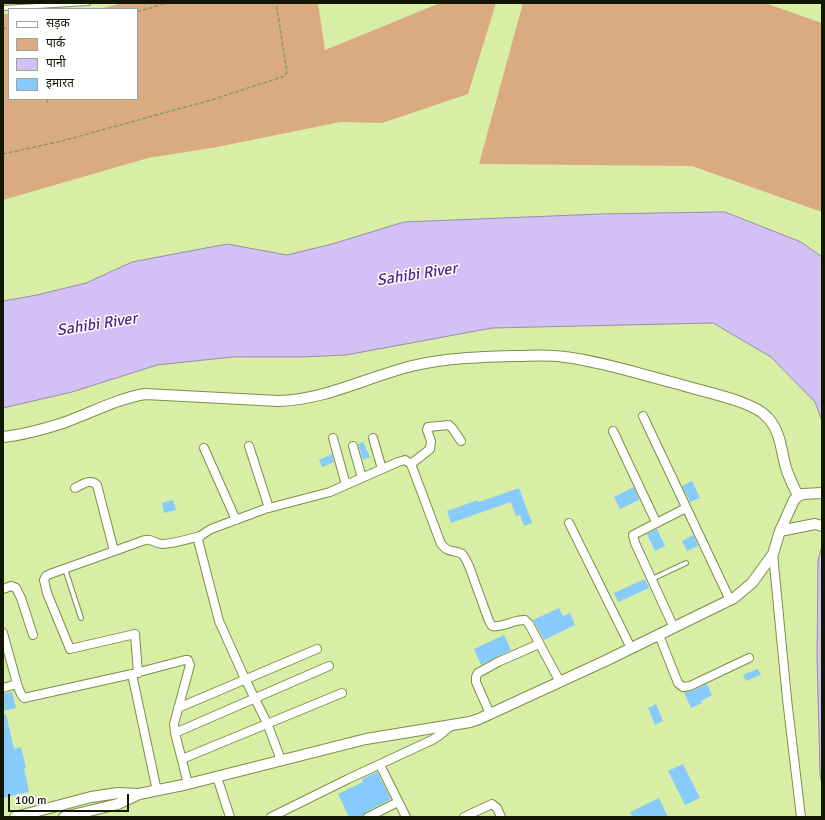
<!DOCTYPE html>
<meta charset="utf-8">
<style>
body{margin:0}
#map{position:relative;width:825px;height:820px;overflow:hidden;background:#d8eea4;font-family:Signika,"Noto Sans Devanagari",sans-serif}
canvas{display:block}
.frame{position:absolute;inset:0;border:4px solid #101600;pointer-events:none}
.legend{position:absolute;left:8px;top:8px;width:130px;height:92px;box-sizing:border-box;background:#fff;border:1px solid #9fa299;margin:0;padding:5px 7px;list-style:none;font-size:12px;color:#101600}
.legend li{display:flex;align-items:center;gap:8px;height:20px}
.legend b{width:20px;border:1px solid #9fa299}
.scale{position:absolute;left:8px;top:794px;width:121px;height:18px;box-sizing:border-box;border:2px solid #101600;border-top:0;padding-left:5px;font-size:12px;line-height:14px;white-space:nowrap;color:#101600;-webkit-text-stroke:3px #fff;paint-order:stroke}
</style>
<div id="map">
<canvas width="825" height="820"></canvas>
<div class="frame"></div>
<ul class="legend">
<li><b style="height:5px;background:#fff"></b>सड़क</li>
<li><b style="height:11px;background:#daaa81"></b>पार्क</li>
<li><b style="height:11px;background:#d3c0f4"></b>पानी</li>
<li><b style="height:11px;background:#87cafc"></b>इमारत</li>
</ul>
<div class="scale">100 m</div>
</div>
<script>
const ctx = document.querySelector('canvas').getContext('2d');
ctx.lineJoin = 'round';
function paint(path, color) { ctx.fillStyle = color; ctx.fill(path, 'evenodd'); }
function strokePath(path, color, width, dash) { ctx.strokeStyle = color; ctx.lineWidth = width; ctx.lineCap = dash ? 'butt' : 'round'; ctx.setLineDash(dash || []); ctx.stroke(path); }
function drawText(font, color, halo, rows, align = 'center') {
  ctx.font = font + ' Signika,sans-serif'; ctx.lineWidth = 3; ctx.setLineDash([]); ctx.textBaseline = 'middle'; ctx.strokeStyle = halo; ctx.fillStyle = color; for (const [text, x, y, turn = 0] of rows) {
    ctx.save(); ctx.translate(x, y); ctx.rotate((+turn || 0) * Math.PI / 180); ctx.textAlign = isNaN(turn) ? turn : align; if (halo) ctx.strokeText(text, 0, 0); ctx.fillText(text, 0, 0); ctx.restore();
  }
}
paint(new Path2D(`
 M122 3H318L325 50 440 3H496L468 94 382 123 340 122 217 147 148 158 3 200V14H9V99H137V9H99Z
 M523 3H765L822 23V212L692 166 479 164Z`), '#daaa81');
const water = new Path2D(`
 M725 212 801 242 822 257V421L815 402 771 357 713 323 492 328 346 355 301 357H232L157 365 72 392 3 408V301L37 295 86 283 132 262 227 244 287 255 332 244 404 222 601 214Z
 M822 546V786L820 773 817 656 818 561Z`);
paint(water, '#d3c0f4');
strokePath(water, '#988dab', 1);
paint(new Path2D(`
 M363 442 370 457 363 460 358 444Z
 M332 454 334 462 322 467 319 460Z
 M692 481 700 498 690 502 682 486Z
 M634 487 639 500 620 509 614 497Z
 M519 488 532 523 524 526 520 515 516 516 511 502 451 523 447 511 478 500 479 502Z
 M173 500 176 510 164 513 162 503Z
 M657 529 665 546 655 551 647 534Z
 M693 535 698 546 687 551 682 541Z
 M645 579 649 588 618 602 614 593Z
 M559 608 563 616 570 613 575 625 544 640 533 620Z
 M504 635 511 650 481 665 474 649Z
 M758 669 761 675 746 681 743 675Z
 M707 684 712 695 701 701 702 703 691 708 684 692 692 691Z
 M12 692 16 708 3 711V694Z
 M656 704 663 721 655 725 648 708Z
 M3 714H6L14 749 21 747 26 768H24L29 792 3 798Z
 M683 764 700 798 685 805 668 771Z
 M377 772 391 799 366 812 363 817H349L338 794 363 782 362 779Z
 M659 798 668 817H633L630 812Z`), '#87cafc');
const service = new Path2D(`
 M3 8 88 3
 M65 569 81 618
 M652 579 686 563`);
const minor = new Path2D(`
 M643 416 730 600
 M613 431 656 522
 M333 438 346 485
 M373 438 382 469
 M249 446 269 508
 M353 446 362 478
 M204 448 236 520
 M411 464 430 449 431 441 427 430 428 427 449 425 453 429 461 441
 M75 488C82 485 90 478 97 485L114 551
 M569 523 631 648
 M773 554 787 699 801 817
 M3 589 11 586 16 588 21 598 33 635
 M674 628 635 543 633 535 686 508
 M3 633 18 687 21 694 24 698 132 674
 M659 635 678 683 683 687 690 686 749 658
 M138 673 135 634 70 649 47 593 44 580 46 576 50 574 145 540C152 538 155 544 162 544 174 544 188 539 200 536
 M3 688 17 684
 M178 708 317 649
 M490 714 476 682V677L478 673 498 662 539 644
 M175 733 329 666
 M182 759 342 693
 M281 760 267 723 245 679 219 621 198 540 200 536 211 529 265 509 330 492 398 462 405 460 411 464 441 544C449 554 454 549 462 554 465 557 467 562 469 566L489 621 492 626C504 628 514 619 525 620L529 624 560 682
 M380 765 406 817
 M217 777 230 817
 M157 791 132 674 185 660H188L190 665 174 724 175 733 188 784
 M271 817 348 779 432 740 440 735 452 725
 M368 817 398 802
 M464 817 492 804 497 808 501 817`);
const tertiary = new Path2D(`
 M3 437C23 435 44 429 63 423 91 413 116 399 145 394L278 401C325 400 367 377 412 366 445 358 479 357 513 356 530 356 548 354 565 357 604 362 643 375 682 385 704 392 754 401 768 418 781 432 781 451 786 468 789 478 794 487 798 496
 M780 531 815 524 822 526
 M15 817 91 797 118 793 139 794 188 784 366 739 470 722 479 719 605 661 734 598 752 583 773 554 780 531 794 500 798 496 803 494 822 493
 M64 817 118 804 137 795`);
strokePath(service, '#7c8f49', 6);
strokePath(minor, '#7c8f49', 10);
strokePath(tertiary, '#7c8f49', 12);
strokePath(new Path2D(`
 M137 12 166 3
 M3 13V29
 M3 29 9 28
 M47 99 48 106
 M3 154 62 141 211 100 285 76 287 72 276 3`), '#8b9b65', 1.5, [4, 2]);
strokePath(service, '#fff', 4);
strokePath(minor, '#fff', 8);
strokePath(tertiary, '#fff', 10);
drawText('italic 16px', '#552788', '#fff', [
 ["Sahibi River",417,275,-9],
 ["Sahibi River",97,325,-9]
]);
</script>
